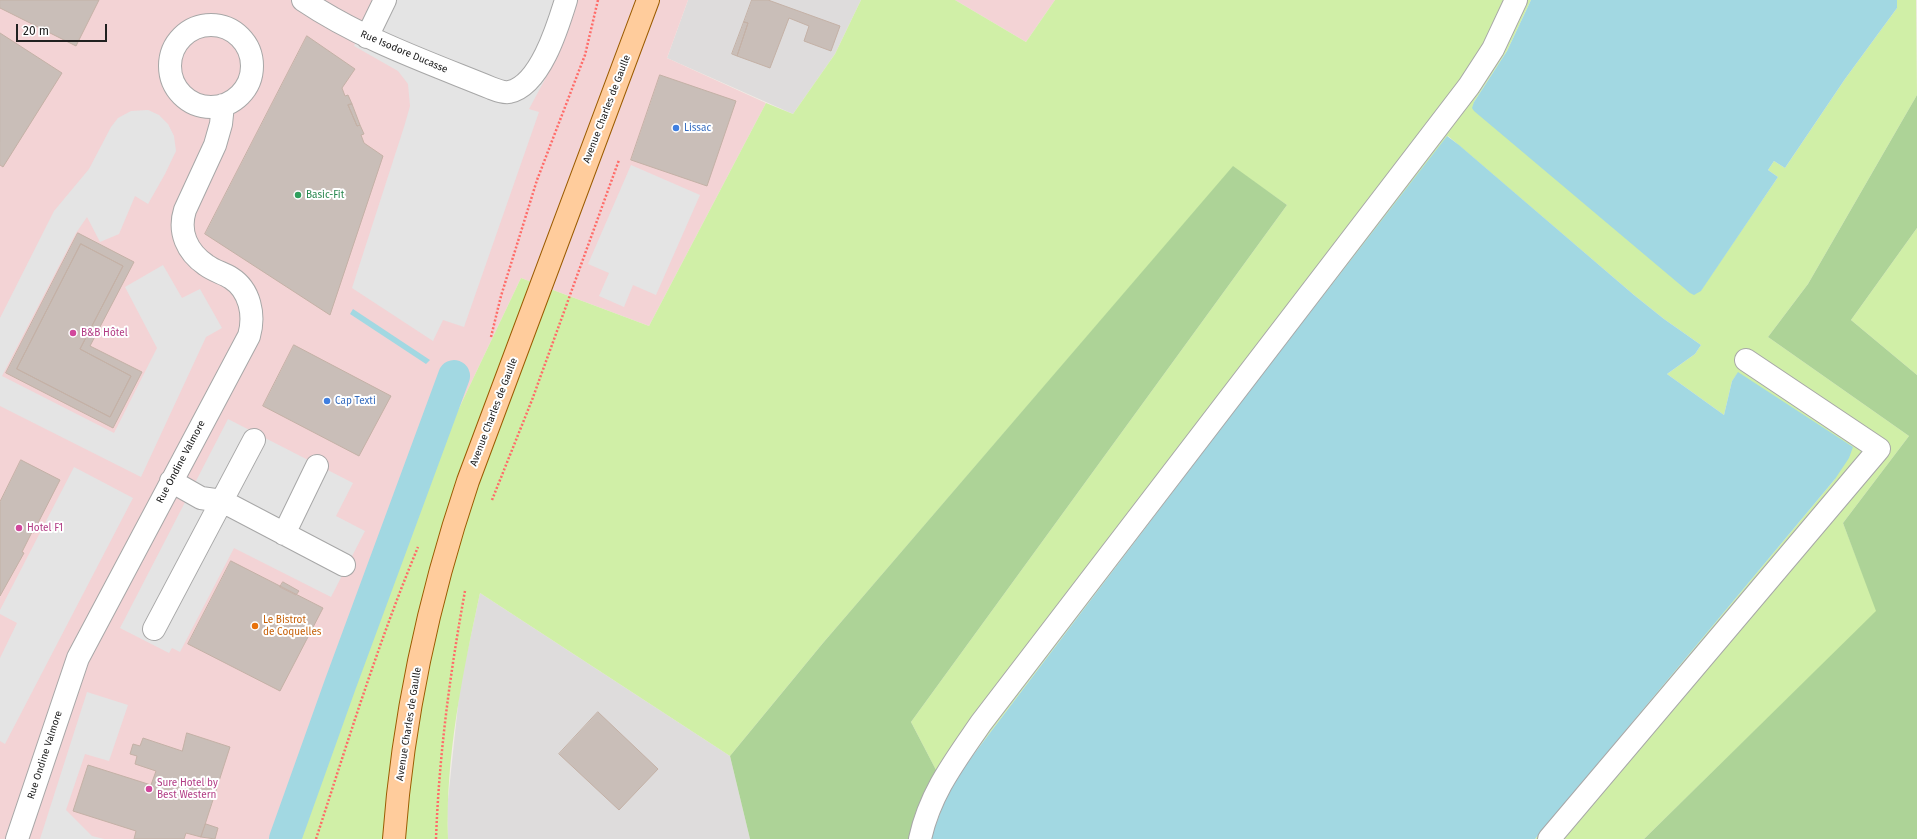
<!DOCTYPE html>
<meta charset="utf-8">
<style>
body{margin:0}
#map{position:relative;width:1917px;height:839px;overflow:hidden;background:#f1ece5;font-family:"Fira Sans",sans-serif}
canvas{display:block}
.scale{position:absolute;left:16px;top:24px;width:91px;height:18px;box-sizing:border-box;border:2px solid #202020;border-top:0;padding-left:5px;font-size:12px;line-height:14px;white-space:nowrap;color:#202020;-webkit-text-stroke:3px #fff;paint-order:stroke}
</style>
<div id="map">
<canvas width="1917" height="839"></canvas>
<div class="scale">20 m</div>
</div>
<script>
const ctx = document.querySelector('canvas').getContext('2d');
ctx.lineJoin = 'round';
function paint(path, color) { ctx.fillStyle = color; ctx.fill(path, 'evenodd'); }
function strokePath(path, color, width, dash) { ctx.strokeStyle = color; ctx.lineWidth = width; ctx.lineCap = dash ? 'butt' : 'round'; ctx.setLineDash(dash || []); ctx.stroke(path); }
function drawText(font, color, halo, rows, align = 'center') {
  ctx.font = font + ' "Fira Sans",sans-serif'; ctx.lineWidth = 4; ctx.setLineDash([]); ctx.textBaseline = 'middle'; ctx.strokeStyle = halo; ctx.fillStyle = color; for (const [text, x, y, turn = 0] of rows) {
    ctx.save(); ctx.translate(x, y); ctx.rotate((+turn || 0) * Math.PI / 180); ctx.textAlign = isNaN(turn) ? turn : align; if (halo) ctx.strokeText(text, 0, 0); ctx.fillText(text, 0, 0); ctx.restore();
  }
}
paint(new Path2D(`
 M688 0H861L835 54 793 114 667 58Z
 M480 593 730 756 750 839H448L447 809 460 686Z`), '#dedcdc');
paint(new Path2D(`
 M0 0H688L667 58 766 103 649 326 521 278 441 446 297 839H0Z
 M955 0H1055L1026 42Z`), '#f3d3d5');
paint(new Path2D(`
 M861 0H955L1026 42 1055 0H1531L1507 51 1474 102 1701 290 1778 177 1768 170 1774 161 1785 168 1845 79 1897 8V0H1916L1917 95 1808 284 1768 337 1909 436 1843 523 1877 611 1644 839H1535L1835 479 1738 373 1732 381 1724 415 1667 374 1695 354 1701 345 1664 319 1634 295 1448 136 1253 386 961 771 948 793 911 722 1287 205 1233 167 823 643 730 756 480 593C463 672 445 758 448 839H297L441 446 521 278 649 326 766 103 793 114 835 54Z
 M1917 228V375L1851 320Z`), '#d0efa7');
paint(new Path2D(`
 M1917 95V228L1851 320 1917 375V839H1644L1876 611 1843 523 1909 436 1768 337 1808 284Z
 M1233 166 1287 205 911 722 948 793 930 839H750L730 756 823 643Z`), '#add397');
paint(new Path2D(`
 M376 0H574L550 70 529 109 539 112 464 327 443 320 433 341 352 288 404 127 410 106 408 84 398 71 354 46Z
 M148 110 159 115 168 124 174 136 176 151 165 174 148 204 135 196 119 234 100 242 87 217 76 233 2 376 114 433 157 348 125 287 163 265 182 298 200 289 222 328 206 337 141 477 0 406V318L54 211 89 169 111 127 118 118 131 111Z
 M631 165 700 195 656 295 633 285 624 307 599 296 609 273 588 264Z
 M228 419 353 483 336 516 365 531 331 597 234 548 180 652 172 648 169 653 120 628Z
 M74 467 133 498 5 744 0 741V658L17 623 0 614V610Z
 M87 692 128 705 109 761 85 754 66 810 92 836 104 839H40Z`), '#e4e4e4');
paint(new Path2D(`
 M1531 0H1897V8L1845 79 1789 162 1785 168 1774 161 1768 170 1778 177 1701 291 1694 295 1690 293 1474 111 1472 108 1474 102 1507 51Z
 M1447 136 1459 145 1634 295 1664 319 1701 345 1695 354 1667 374 1724 415 1732 381 1738 372 1853 447 1849 458 1835 479 1535 839H930L948 793 961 771 1253 386Z
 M353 309 430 360 426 364 350 314Z`), '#a2d8e2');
strokePath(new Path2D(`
 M285 839 340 685 454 376`), '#a2d8e2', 32);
const building = new Path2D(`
 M0 0H99L76 46 0 8Z
 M752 0H768L840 26 831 51 804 41 809 26 789 18 770 68 737 56 748 23 744 22Z
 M744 22 748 23 737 56 732 54Z
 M0 33 62 73 3 167 0 165Z
 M307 36 355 69 342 88 345 96 348 95 352 104 348 105 357 126 360 125 364 134 361 135 364 143 383 156 330 315 205 234Z
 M660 75 736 101 707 186 631 160Z
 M352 104 360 125 357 126 348 105Z
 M78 233 134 262 90 346 142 372 113 428 6 373ZM81 244 123 266 80 349 131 376 110 417 17 369Z
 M81 244 123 266 80 349 131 376 110 417 17 369Z
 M294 345 391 396 359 456 263 406Z
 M21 460 60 480 38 523 40 524 34 533 32 532 22 552 24 553 0 596V502Z
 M231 561 323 608 280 691 188 644Z
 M283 582 299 591 296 595 280 587Z
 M598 712 658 769 619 810 559 754Z
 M187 733 230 747 201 837 186 833 184 839H134L136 831 73 811 88 765 151 785 156 771 135 764 137 756 130 754 133 744 140 746 143 738 182 751Z
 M206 824 218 828 215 839 201 837Z`);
paint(building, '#c9beb8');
strokePath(building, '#c4b1a6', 1);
const minor = new Path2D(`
 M303 0C361 39 427 62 491 88 496 90 503 93 509 92 540 86 558 26 566 0
 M170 66a41 41 0 1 1 82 0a41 41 0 1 1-82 0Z
 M367 37 385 0
 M171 481 201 498 222 501 344 565
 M284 534 317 466
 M154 629 254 440
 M17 839 78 658 249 336C255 315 250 290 231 278 223 273 214 271 206 265 187 252 178 232 185 210L215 145 221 124 223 105
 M920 839C930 793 955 761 981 723L1469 86 1493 49 1516 0
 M1549 839 1879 449 1746 360`);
const major = new Path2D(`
 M394 839C403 717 429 597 468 481L648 0`);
strokePath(minor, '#a7a7a7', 24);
strokePath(major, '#9b5b00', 24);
strokePath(new Path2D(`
 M491 337 501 296 537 180 585 55 598 0
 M492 500 532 400 619 160
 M316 839C348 741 378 643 418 547
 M436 839C439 755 450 673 465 591`), '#ff6b68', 2.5, [2, 2]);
strokePath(minor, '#fff', 22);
strokePath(major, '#ffcc9c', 22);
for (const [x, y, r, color] of [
 [676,128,4,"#3f7fe0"],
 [298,195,4,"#2e9e5b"],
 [73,333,4,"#d1479c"],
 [327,401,4,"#3f7fe0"],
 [19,528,4,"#d1479c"],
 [255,626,4,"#e8710a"],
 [149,789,4,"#d1479c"]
]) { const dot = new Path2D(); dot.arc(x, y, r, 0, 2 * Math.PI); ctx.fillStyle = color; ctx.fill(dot); strokePath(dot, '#fff', 1.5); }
drawText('10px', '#202020', '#fff', [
 ["Rue Isodore Ducasse",404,52,23],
 ["Avenue Charles de Gaulle",607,109,-69],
 ["Avenue Charles de Gaulle",494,412,-69],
 ["Rue Ondine Valmore",181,462,-62],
 ["Avenue Charles de Gaulle",409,724,-81],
 ["Rue Ondine Valmore",45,755,-72]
]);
drawText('10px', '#366cbe', '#fff', [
 ["Lissac",684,128],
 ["Cap Texti",335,401]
], 'left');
drawText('10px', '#27864d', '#fff', [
 ["Basic-Fit",306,195]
], 'left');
drawText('10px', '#b23c85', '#fff', [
 ["B&B Hôtel",81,333],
 ["Hotel F1",27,528],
 ["Sure Hotel by",157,783],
 ["Best Western",157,795]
], 'left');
drawText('10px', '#c56008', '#fff', [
 ["Le Bistrot",263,620],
 ["de Coquelles",263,632]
], 'left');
</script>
